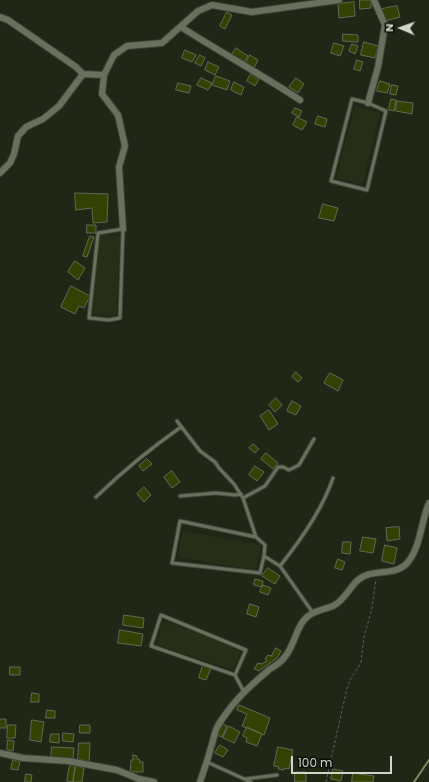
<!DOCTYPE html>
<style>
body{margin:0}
#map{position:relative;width:429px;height:782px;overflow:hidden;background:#212717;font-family:Poppins,sans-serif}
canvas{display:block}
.north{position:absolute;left:381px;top:8px;width:40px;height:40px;-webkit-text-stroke:3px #0c0f08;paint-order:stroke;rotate:272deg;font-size:11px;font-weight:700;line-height:16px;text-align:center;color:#d1d5ca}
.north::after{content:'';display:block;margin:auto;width:14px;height:18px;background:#d1d5ca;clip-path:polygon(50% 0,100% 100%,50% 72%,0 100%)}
.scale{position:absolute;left:291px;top:756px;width:101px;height:18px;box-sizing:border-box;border:2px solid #d1d5ca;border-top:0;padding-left:5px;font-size:12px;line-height:14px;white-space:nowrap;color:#d1d5ca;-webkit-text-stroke:3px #0c0f08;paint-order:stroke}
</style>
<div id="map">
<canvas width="429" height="782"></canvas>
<div class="north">N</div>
<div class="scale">100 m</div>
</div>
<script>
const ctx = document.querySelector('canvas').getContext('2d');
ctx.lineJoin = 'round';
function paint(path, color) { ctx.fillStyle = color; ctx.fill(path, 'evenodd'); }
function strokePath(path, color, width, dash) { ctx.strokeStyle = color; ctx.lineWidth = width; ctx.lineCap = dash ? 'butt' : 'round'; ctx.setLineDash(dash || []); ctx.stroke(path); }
paint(new Path2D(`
 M355 106 380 113 362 185 336 178Z
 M98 234 121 236 116 316 93 314Z
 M182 531 261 545 256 570 178 557Z
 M163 621 242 646 234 670 156 645Z`), '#262e17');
strokePath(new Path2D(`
 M414 782 429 760`), '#7a895d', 2);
const building = new Path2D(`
 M360 0H371V8L360 9Z
 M354 2 355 16 339 18 338 4Z
 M397 6 400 17 385 21 382 9Z
 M227 12 232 15 225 29 220 26Z
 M343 34 358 35V42L343 41Z
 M364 42 378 46 375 58 361 55Z
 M334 43 344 46 340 56 331 53Z
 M352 44 358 46 355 54 349 51Z
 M236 48 248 56 243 63 231 56Z
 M185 50 196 55 192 62 182 58Z
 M200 55 205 58 201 66 195 63Z
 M250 55 258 60 254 68 246 63Z
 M357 60 363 62 360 71 354 69Z
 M208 62 219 67 215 75 205 70Z
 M251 74 259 79 255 86 247 81Z
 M216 76 230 81 227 90 212 85Z
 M201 78 212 83 208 90 197 85Z
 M296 78 304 84 298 93 289 87Z
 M380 81 390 84 387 93 377 91Z
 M234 82 244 87 241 95 231 90Z
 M178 83 191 86 189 93 176 90Z
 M392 85 398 86 396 95 390 94Z
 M391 99 396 100 394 111 389 110Z
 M397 101 413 103 412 114 396 111Z
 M295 108 302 111 299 117 292 113Z
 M318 116 327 119 325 127 315 124Z
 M297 117 307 122 302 130 293 125Z
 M75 193 108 194 107 222 93 223 92 208 76 210Z
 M323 204 338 208 334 221 319 218Z
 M87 225H96V233H87Z
 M90 236 94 237 87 257 83 256Z
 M75 261 85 268 78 280 68 272Z
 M71 286 90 296 84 308 79 306 75 314 61 307Z
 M296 372 302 378 298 382 292 377Z
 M330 373 343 380 338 391 324 383Z
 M276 398 282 405 275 412 269 405Z
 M292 401 301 406 296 415 287 411Z
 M269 410 278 424 269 430 260 416Z
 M253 444 259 449 255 453 249 448Z
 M266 453 278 463 273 469 261 459Z
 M147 459 152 464 143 471 139 466Z
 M255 466 264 472 257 481 249 475Z
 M172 471 180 482 172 488 164 477Z
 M144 487 151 495 144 502 137 494Z
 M399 527 400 539 387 541 386 528Z
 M363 537 376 539 373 553 360 551Z
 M343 542H351L350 554 342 553Z
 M385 545 397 548 394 564 382 561Z
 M338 559 345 562 342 570 335 568Z
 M268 568 280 576 275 584 262 576Z
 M255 579 263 581 262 587 254 585Z
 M263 585 271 588 268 595 260 592Z
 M250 604 259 607 256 617 247 614Z
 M124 615 144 618 143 628 123 625Z
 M120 630 143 634 141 646 118 643Z
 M276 648 281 651 277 658 259 671 254 669 258 663 261 664 267 661 265 659 268 655 271 656Z
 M203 665 211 668 206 680 199 678Z
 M10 667H20V675H10Z
 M32 693 39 694V702H31Z
 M239 705 270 718 264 735 242 726 247 714 237 710Z
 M47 710 55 711V718H46Z
 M0 719H6V728H0Z
 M32 720 44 722 41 742 30 740Z
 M223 724 227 726 222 737 217 735Z
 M8 725H16L15 738H7Z
 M80 725H90V733H80Z
 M229 726 240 732 234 743 223 738Z
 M247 727 262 734 257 746 246 742 247 738 243 736Z
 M63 733 74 734 73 742 63 741Z
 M51 734H59V743L50 742Z
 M8 740 14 741 13 751 7 750Z
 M79 743H90L89 763H83V760L78 759Z
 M220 745 228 750 223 757 215 753Z
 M52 747 74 748 73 759 51 758Z
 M278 747 293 750 289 769 284 768V770L278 769 279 767 274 766Z
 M133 755 137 756V759L140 760 139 762H143V772H130L131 760H133Z
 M13 760 20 761 18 770 11 769Z
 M70 765 75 766 73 782 67 781Z
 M76 766 84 768 82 782H73Z
 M333 769 343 771 341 781 331 779Z
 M295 772H306V782H295Z
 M353 773 374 776 373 782H352Z
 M26 774 32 775 31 782H25Z`);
paint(building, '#324203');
strokePath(building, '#626956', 1);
const service = new Path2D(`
 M352 99 368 103 386 111 367 190 331 181Z
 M123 229 120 318 109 320 89 318 98 233Z
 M177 421 200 451 215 462 219 468 234 484 243 498 256 537 265 545 264 556 280 566 313 613
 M180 496 216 493 235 495 241 494
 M96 497C123 471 151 448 181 427
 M243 498 265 486 278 467H283L289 470 299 465 314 439
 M256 537 180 521 172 563 260 573 264 556
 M280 566C300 541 323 508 333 478
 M235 675 246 650 161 615 151 646 235 675 244 692
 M207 762 251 782
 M245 779 277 775`);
const minor = new Path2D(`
 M0 17 8 20 76 67 83 74 104 75
 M181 27C220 52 261 74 300 100
 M368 103 378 67 385 25 374 0
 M0 173 10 163 14 154 18 136 26 127 43 119 59 106 83 74
 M123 229 119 167 125 146 118 115 102 94 104 75 114 55 127 46 162 43 198 11 212 5 252 12 339 0
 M0 753 23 758 68 761 117 770 139 779 154 782
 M200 782C204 770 208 759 211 747 213 742 214 735 216 730 219 722 226 714 231 707 241 694 258 679 270 669 275 666 281 662 284 658 294 647 295 631 304 620 311 611 323 610 333 606 344 601 349 588 358 580 373 567 395 578 408 562 421 546 421 521 429 503`);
strokePath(service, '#3e4337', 5);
strokePath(minor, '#3e4337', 8);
strokePath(new Path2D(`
 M326 782 347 688 351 678 358 668 361 662 364 637 372 608 376 579`), '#5d6254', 1, [3, 2]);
strokePath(service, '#69705d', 3);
strokePath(minor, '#69705d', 6);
</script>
